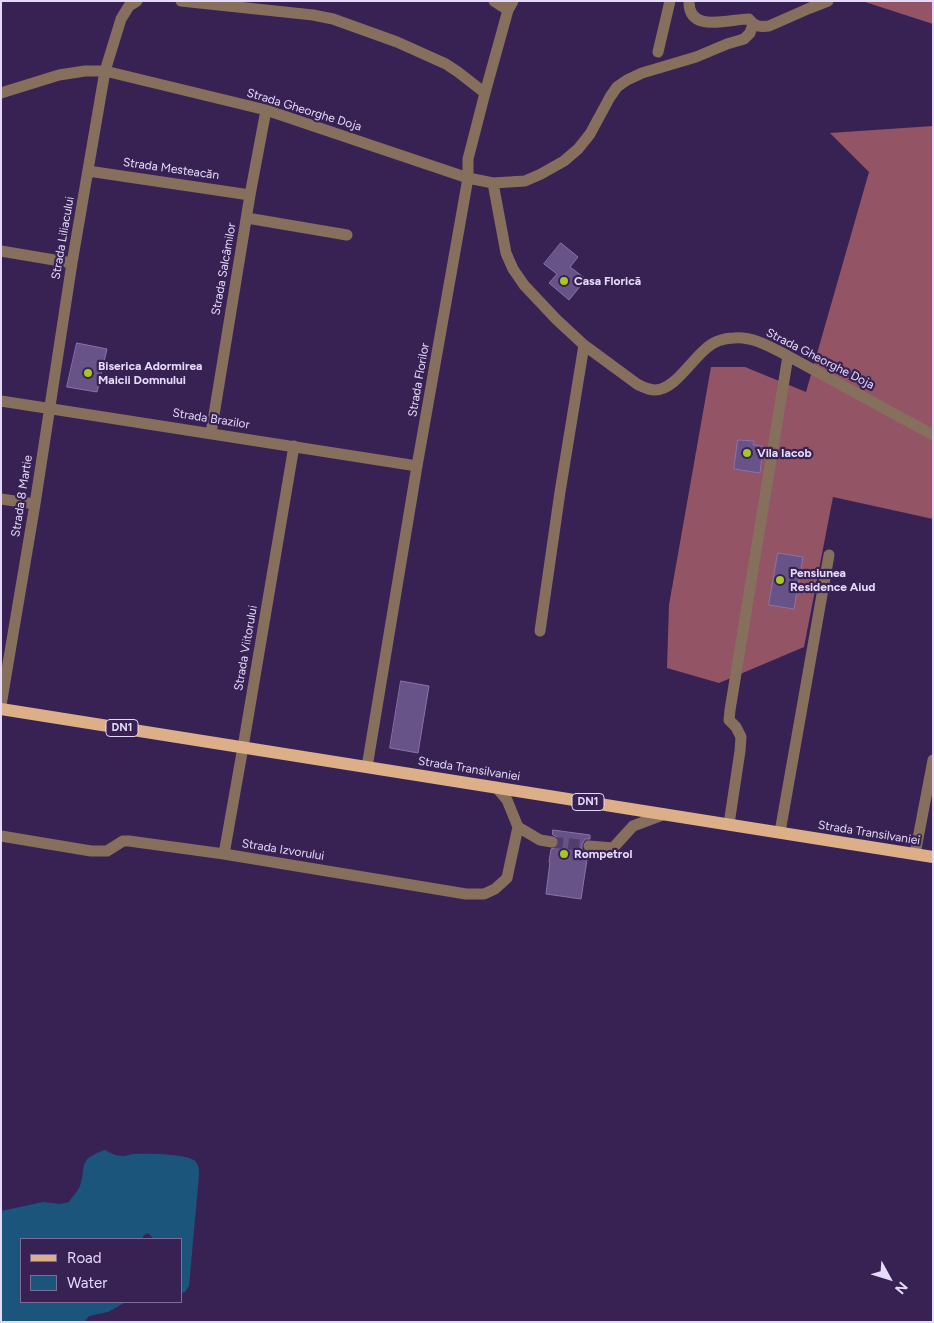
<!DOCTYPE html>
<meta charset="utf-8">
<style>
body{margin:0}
#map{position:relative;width:934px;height:1323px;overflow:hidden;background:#382253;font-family:Figtree,sans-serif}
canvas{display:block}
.frame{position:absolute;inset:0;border:2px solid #e5daf9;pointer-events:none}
.legend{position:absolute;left:20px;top:1238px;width:162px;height:65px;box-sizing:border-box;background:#382253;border:1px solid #7d6c95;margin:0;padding:6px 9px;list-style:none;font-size:15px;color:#e5daf9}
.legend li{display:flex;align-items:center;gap:10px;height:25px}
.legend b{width:25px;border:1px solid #7d6c95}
.north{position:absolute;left:864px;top:1253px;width:50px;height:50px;-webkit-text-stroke:4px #382253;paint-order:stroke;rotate:129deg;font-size:14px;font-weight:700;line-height:20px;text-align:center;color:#e5daf9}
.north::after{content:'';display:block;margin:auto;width:18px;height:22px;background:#e5daf9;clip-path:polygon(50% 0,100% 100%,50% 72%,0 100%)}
</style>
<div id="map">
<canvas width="934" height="1323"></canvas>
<div class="frame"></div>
<ul class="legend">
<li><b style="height:6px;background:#dcaf89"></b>Road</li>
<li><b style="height:14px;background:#1c557c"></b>Water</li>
</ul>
<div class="north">N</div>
</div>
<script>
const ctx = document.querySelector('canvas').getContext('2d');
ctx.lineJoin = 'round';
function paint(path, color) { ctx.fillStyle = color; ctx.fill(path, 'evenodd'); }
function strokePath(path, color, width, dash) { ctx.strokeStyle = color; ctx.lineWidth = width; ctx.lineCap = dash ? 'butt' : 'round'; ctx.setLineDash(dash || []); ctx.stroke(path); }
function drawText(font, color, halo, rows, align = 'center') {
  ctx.font = font + ' Figtree,sans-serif'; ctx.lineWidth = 4.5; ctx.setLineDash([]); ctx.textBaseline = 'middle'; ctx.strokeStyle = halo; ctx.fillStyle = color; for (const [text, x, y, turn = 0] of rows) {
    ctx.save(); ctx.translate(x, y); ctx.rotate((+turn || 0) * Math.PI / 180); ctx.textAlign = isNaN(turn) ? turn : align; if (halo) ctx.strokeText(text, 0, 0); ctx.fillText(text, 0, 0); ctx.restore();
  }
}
paint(new Path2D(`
 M862 1H933V24Z
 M933 126V519L833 497 804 647 719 683 667 668 669 605 711 367H745L806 392 869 172 830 133Z`), '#935466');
paint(new Path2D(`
 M105 1150C110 1153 116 1156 123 1156 127 1156 131 1154 134 1154 145 1153 189 1154 195 1161 199 1165 199 1170 199 1175L189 1286 185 1292 181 1293V1239H154L148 1233 144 1235 142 1239H21V1302H126L108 1312 89 1316 84 1322H1V1211L43 1202 60 1204 69 1202C72 1197 78 1191 80 1186 87 1164 77 1160 105 1150Z`), '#1c557c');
const building = new Path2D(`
 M561 243 578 257 570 267 586 279 569 300 549 283 557 274 544 264Z
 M77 343 107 349 97 392 67 387Z
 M738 440 754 441 753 445 763 446 760 473 734 469Z
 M778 553 803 557 794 609 769 605Z
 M401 681 429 686 418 753 390 748Z
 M553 830 590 835V839H585L582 845V850L588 853 581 899 546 894 550 862H549L551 849 557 847 559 843 557 837 553 835Z`);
paint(building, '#685388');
strokePath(building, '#8973aa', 1);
strokePath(new Path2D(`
 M552 842 589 846`), '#523e6c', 11, [11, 5.5]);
strokePath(new Path2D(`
 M181 1 313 15 333 19 397 42 446 64 458 72 485 93
 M494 1 508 10
 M689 1C688 34 729 19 749 19 755 27 760 27 769 26L810 8 828 1
 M658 52 670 1
 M1 93 59 75 85 71H105L266 110 468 178 493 183 525 181 541 174 564 161 578 149 590 134 610 97 617 87 627 80 642 73 696 57 727 44 744 39 750 33 753 24
 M88 171 250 195
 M493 183 506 253 513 269 524 285 556 319 584 345 637 384C643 387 648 390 655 390 678 390 696 349 718 341 723 339 729 338 734 338 753 336 772 348 788 356L933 435
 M247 218 347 235
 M1 251 72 263
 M1 401 417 466
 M211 433 250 195 266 110
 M1 499 35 504
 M540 631 560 492 584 345
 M1 705 35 504 72 263 105 71 121 19 129 6 137 1
 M367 767 417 466 468 178V159L485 93 508 10 513 1
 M496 787 507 800 518 827 540 840 552 842
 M729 824 740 751 741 737 736 727 729 720 730 710 788 356
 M780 832 829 555
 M1 836 91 851H107L123 841H129L224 854 466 894H484L495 889 507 878 518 827
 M589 846 613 848 633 826 665 814
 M224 854 243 747 294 446
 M915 854 933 760`), '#86705d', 11);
strokePath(new Path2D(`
 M1 709 933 857`), '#dcaf89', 12);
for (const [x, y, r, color] of [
 [564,281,5,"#a5c823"],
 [88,373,5,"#a5c823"],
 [747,453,5,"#a5c823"],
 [780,580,5,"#a5c823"],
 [564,854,5,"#a5c823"]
]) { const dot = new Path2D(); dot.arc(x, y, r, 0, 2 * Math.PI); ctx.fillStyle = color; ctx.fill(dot); strokePath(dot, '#382253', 2); }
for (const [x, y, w] of [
 [122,728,32],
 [588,802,32]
]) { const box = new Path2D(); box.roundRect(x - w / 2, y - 8.5, w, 17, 4); ctx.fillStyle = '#382253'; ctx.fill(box); strokePath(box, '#e5daf9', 1); }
drawText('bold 11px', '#e5daf9', null, [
 ["DN1",122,728],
 ["DN1",588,802]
]);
drawText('12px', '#e5daf9', '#382253', [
 ["Strada Gheorghe Doja",304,110,17],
 ["Strada Mesteacăn",171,169,8],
 ["Strada Liliacului",63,238,-80],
 ["Strada Salcâmilor",224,269,-80],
 ["Strada Gheorghe Doja",820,359,27],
 ["Strada Florilor",419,380,-80],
 ["Strada Brazilor",211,419,9],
 ["Strada 8 Martie",22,496,-81],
 ["Strada Viitorului",246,648,-80],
 ["Strada Transilvaniei",469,769,9],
 ["Strada Transilvaniei",869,833,9],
 ["Strada Izvorului",283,850,9]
]);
drawText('bold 12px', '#e5daf9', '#382253', [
 ["Casa Florică",574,281],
 ["Biserica Adormirea",98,366],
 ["Maicii Domnului",98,380],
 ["Vila Iacob",757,453],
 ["Pensiunea",790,573],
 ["Residence Aiud",790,587],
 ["Rompetrol",574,854]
], 'left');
</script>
